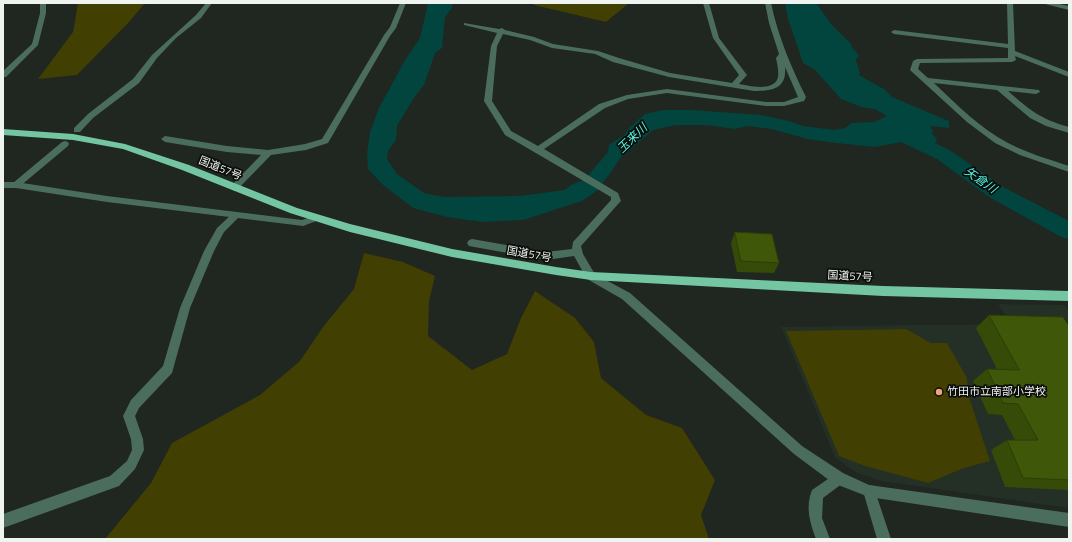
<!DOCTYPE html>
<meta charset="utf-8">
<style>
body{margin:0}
#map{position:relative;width:1072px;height:542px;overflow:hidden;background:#202620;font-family:"Titillium Web",sans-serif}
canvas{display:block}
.frame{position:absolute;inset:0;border:4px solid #f0f4f0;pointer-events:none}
</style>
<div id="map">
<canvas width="1072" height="542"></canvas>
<div class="frame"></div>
</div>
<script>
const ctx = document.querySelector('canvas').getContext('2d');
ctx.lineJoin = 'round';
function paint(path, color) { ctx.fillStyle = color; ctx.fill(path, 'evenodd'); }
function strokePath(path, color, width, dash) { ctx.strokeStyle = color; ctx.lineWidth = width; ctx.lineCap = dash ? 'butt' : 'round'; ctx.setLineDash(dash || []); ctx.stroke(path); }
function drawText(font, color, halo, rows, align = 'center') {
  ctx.font = font + ' "Titillium Web","Noto Sans JP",sans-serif'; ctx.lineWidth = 3.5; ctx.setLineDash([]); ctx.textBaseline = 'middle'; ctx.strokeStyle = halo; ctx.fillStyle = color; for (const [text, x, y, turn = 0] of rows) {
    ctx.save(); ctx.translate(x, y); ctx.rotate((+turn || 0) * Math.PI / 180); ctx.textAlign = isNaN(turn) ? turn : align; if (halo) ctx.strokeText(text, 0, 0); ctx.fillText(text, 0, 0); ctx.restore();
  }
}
paint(new Path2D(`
 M998 304 1065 305 1069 311V508L881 481 855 472 835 457 781 327 908 325H970L1009 321Z`), '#242f25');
paint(new Path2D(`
 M78 3H145L129 22 77 75 38 79 73 32Z
 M534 3H629L606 22 534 5Z
 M364 253 403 262 435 276 429 301 428 336 472 370 507 354 521 318 535 291 575 318 594 342 601 378 646 415 682 428 715 480 701 515 709 539H105L151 483 172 443 260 395 300 361 323 327 354 289Z
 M906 329 931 343H947L967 378 968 394 990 461 964 468 928 483 865 466 839 456 786 331Z`), '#413f01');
paint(new Path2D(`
 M428 3H453L452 8 445 17 442 48 435 53 424 85 415 96 397 126 396 140 388 151 387 159 397 174 424 193 444 197 519 196 565 190 571 185 585 179 608 152 609 145 624 135 630 127 645 114 663 110H692L761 115 789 121 803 126 835 130 845 128 852 123 874 122 887 116 875 109 861 107 841 99 815 70 803 63 788 19 785 3C806 3 819 2 823 26L833 35 835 43C846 44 853 46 859 56L852 63 855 73 884 89 892 97 949 121V128L930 126 934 133 924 129 920 134 908 141 875 147 836 143 808 139 771 129 748 126 734 129 707 125H676L653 130 620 158 612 171 603 182 601 188 582 201 523 220 482 222 447 217 413 208 382 184 368 169 367 154 370 132 379 108 405 60 420 38Z`), '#01453e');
paint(new Path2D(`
 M802 3H816L832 25 851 44 860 73 858 77 852 78 846 77 835 45 822 31Z
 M897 107C914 112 928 126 937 140L935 143 951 151 1003 187 1069 221V239L1061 237 989 197 937 159 903 143 901 139C893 136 885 137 877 135L875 131 877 127C889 124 896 126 908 129L891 117 888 113 891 109Z`), '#01453e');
paint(new Path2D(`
 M40 3H46V13L38 45 6 77H3V71L32 44 40 13Z
 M206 3H212L201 18 176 38 157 58 139 83 93 118 80 132H74V128L88 114 133 79 152 55 196 15Z
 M400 3H406L396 28 390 36 328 143 306 150 271 155 237 190 234 191 230 188 231 186 261 155 227 152 165 142 161 139 165 136 227 146 268 150 305 144 322 139 384 35 390 27Z
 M703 3H709L719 38 747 75 739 84C749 86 775 92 778 77 779 72 777 63 776 58L779 54 769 23 765 3H771C778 36 791 67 806 97L804 101 784 106H766L667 93 628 99 605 108 544 149 618 193 621 201 619 203 581 246 583 254 596 276 595 279H587L574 256 546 260 469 246 467 243 469 240 472 239 546 252 572 249 573 242 611 200V197L505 135 484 101 491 46 497 33 464 25V23L499 29 502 28 505 30 534 37 553 44 598 51 619 58 670 73 732 83 739 75 713 38ZM503 34 530 40 552 48 595 54 613 62 669 77 754 91C772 91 787 89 785 67L798 97 784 102H766L667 89 627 95 599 104 538 146 511 131 492 101 497 46Z
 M1007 3H1013L1015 51 1069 72V77L1015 56 1016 60 1012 62 920 63 918 69 928 78 1039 90 1040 92 1036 94 1008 91C1030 110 1040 119 1069 127V133L1046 126 1030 118 997 90 934 83C957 105 980 128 1008 143 1027 153 1048 159 1069 166V172L1020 155 995 143 967 122 910 70 913 61 917 59 1008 58V48L894 34 891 32 894 30 1008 44Z
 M1041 3H1054L1069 6V10Z
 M65 141 68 142 69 144 68 146 19 187H13L12 185 13 183 62 142Z
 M236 212 241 215 224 232 214 251 190 308 172 373 139 408 135 416 143 439 144 450 135 469 119 486 3 528V514L110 476 127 461 132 450 131 439 123 416 131 400 163 366 180 308 204 251 217 228 233 213Z
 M838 472 843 473 844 478 843 483 823 498 822 518 830 539H816C810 523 805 507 812 490Z
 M869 485 874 486 875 491 891 539H877L863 491 864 486Z`), '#4b6d5e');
paint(new Path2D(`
 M3 182H16L107 196 302 220 316 215 321 218 319 220 303 226 107 202 16 188H3Z
 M591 272 630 293 802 446 843 473 869 485 1069 513V527L869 497 833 483 794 454 622 299 587 279 586 276 587 273Z`), '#4b6d5e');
paint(new Path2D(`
 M3 129 73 134 125 144 189 165 297 208 350 224 452 249 556 267 591 272 883 286 1069 291V301L883 296 591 280 556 275 452 257 350 232 290 213 182 170 123 149 73 140 3 135Z`), '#74c6a2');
paint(new Path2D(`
 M735 232 779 263 774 273 737 272 731 243Z
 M989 315 1069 326V490L1005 487 991 450 1007 440H1015L1002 415 988 414 973 381 987 369H997L976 328Z`), '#364b08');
const building = new Path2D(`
 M735 232 772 234 779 263 741 261Z
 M989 315 1063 317 1069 326V480L1023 478 1007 440H1038L1018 404 1003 403 987 369 1019 370Z`);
paint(building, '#3f5709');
strokePath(building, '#2c3d06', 1);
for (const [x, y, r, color] of [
 [939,392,4,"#efa378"]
]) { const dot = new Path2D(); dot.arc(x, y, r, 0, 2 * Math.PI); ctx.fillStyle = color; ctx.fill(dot); strokePath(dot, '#0b0e0b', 1.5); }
drawText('11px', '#f0f4f0', '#0b0e0b', [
 ["国道57号",220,169,22],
 ["国道57号",529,255,10],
 ["国道57号",850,277,3]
]);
drawText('11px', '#f0f4f0', '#0b0e0b', [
 ["竹田市立南部小学校",947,392]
], 'left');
drawText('italic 12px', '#59f5e2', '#0b0e0b', [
 ["玉来川",633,139,-44],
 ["矢倉川",980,181,35]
]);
</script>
